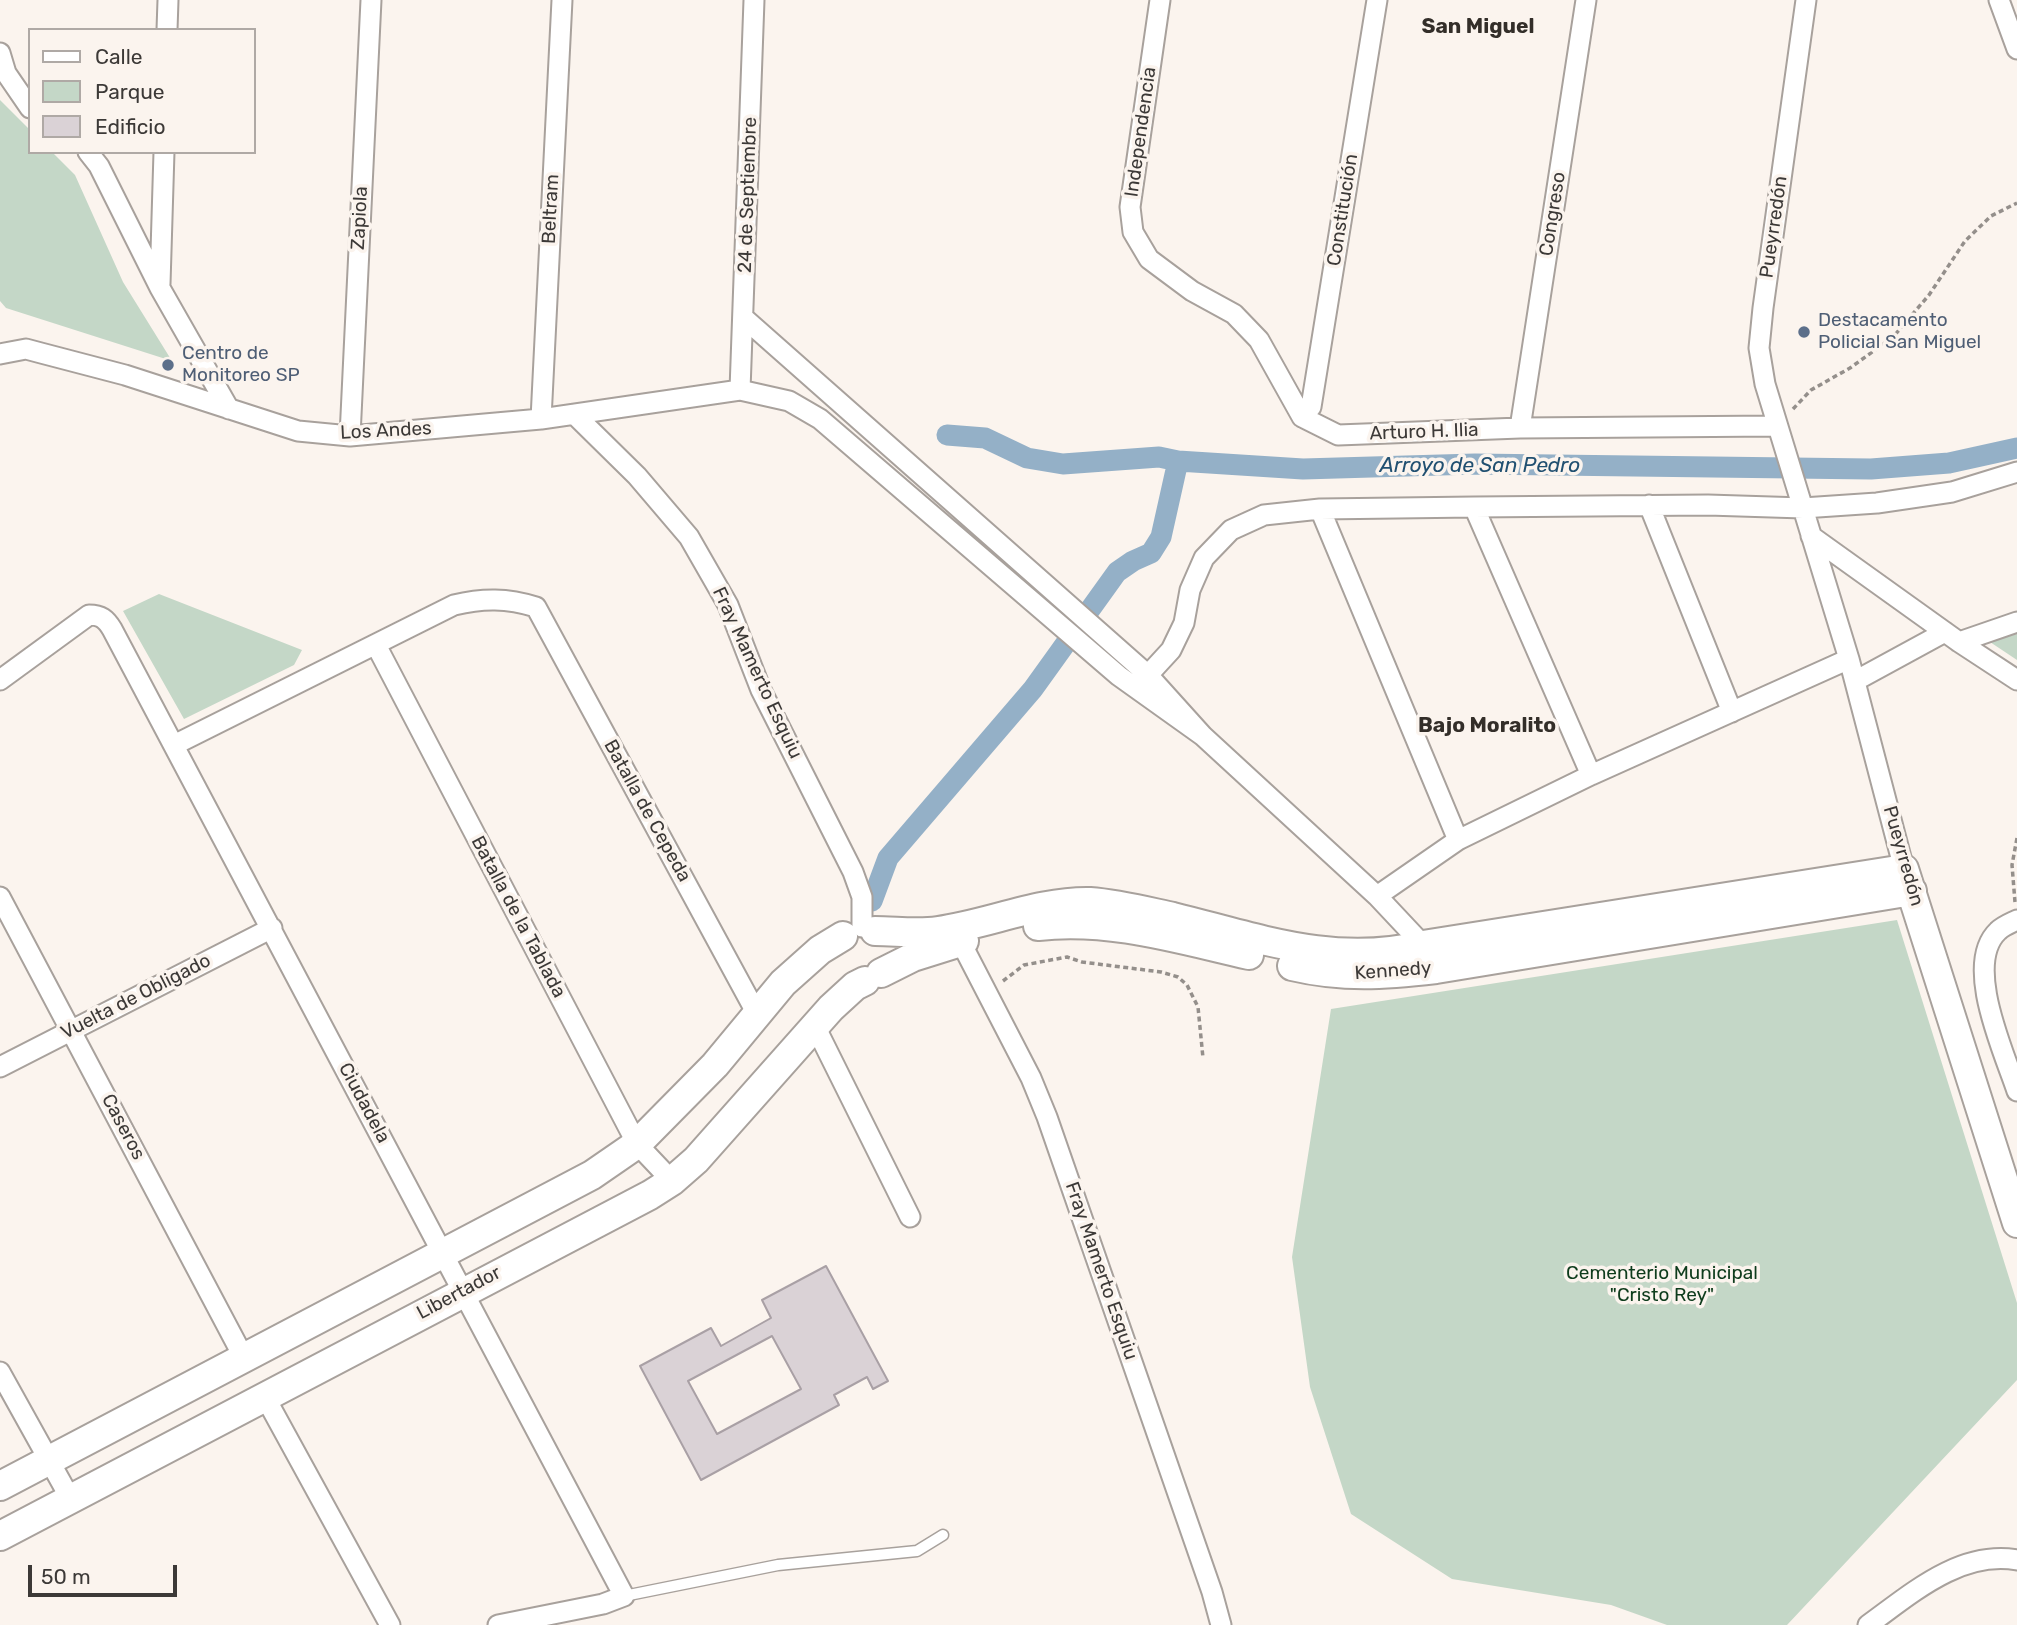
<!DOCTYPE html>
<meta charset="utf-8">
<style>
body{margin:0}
#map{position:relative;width:2017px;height:1625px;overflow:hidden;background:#fbf4ee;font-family:Rubik,sans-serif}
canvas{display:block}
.legend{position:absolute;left:28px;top:28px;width:228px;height:126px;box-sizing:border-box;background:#fbf4ee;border:2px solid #afa9a5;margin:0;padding:9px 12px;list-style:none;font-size:21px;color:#3c3937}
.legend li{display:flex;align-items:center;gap:14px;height:35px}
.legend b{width:35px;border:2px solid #afa9a5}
.scale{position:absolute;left:28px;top:1565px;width:149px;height:32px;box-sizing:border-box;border:4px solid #3c3937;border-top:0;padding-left:9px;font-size:21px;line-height:24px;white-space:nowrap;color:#3c3937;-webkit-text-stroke:5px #fbf4ee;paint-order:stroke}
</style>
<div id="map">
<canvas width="2017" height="1625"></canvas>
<ul class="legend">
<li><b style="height:9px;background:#fff"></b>Calle</li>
<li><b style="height:19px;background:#c4d7c7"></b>Parque</li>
<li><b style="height:19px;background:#dad2d6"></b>Edificio</li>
</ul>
<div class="scale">50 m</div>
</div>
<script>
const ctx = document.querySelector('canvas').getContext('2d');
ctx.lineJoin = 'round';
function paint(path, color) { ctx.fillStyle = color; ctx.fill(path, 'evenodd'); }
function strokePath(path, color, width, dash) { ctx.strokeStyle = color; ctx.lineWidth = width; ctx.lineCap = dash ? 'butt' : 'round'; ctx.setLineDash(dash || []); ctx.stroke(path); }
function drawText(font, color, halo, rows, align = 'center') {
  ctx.font = font + ' Rubik,sans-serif'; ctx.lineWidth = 7; ctx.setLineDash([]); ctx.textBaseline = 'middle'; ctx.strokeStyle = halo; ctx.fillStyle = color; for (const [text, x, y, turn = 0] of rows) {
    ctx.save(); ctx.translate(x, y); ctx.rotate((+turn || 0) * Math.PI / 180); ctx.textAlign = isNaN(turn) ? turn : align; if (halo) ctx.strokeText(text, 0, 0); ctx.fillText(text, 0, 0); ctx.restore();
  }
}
paint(new Path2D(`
 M0 100 30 130V152H52L75 175 123 282 172 361 6 308 0 301Z
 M159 594 302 650 294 665 184 719 123 611Z
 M2017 634V660L1990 642Z
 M1897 920 2017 1303V1380L1787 1625H1667L1611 1605 1452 1579 1351 1514 1310 1387 1292 1257 1331 1009Z`), '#c4d7c7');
strokePath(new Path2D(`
 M947 435 985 438 1027 458 1063 464 1159 457 1178 461 1303 469 1475 464 1871 469 1949 463 2017 448
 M872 901 888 858 1033 689 1117 572 1133 561 1151 553 1161 537 1178 461`), '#94b0c7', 21);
const building = new Path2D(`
 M826 1266 888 1381 873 1389 867 1377 834 1395 839 1405 701 1480 640 1366 711 1328 721 1346 771 1318 762 1300ZM772 1336 801 1389 717 1434 688 1381Z`);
paint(building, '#dad2d6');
strokePath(building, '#a9a0a5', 2);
const lane = new Path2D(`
 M624 1596 778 1565 917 1551 943 1535`);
const street = new Path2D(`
 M1160 0 1130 207 1133 232 1149 259 1192 291 1234 314 1259 340 1302 417 1338 435 1520 428 1776 426
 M1806 0 1763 308 1759 348 1765 384 1849 659 1904 869
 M1999 0 2017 49
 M167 30 168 0
 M0 53 6 73 30 108
 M88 152 99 166 160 288 229 409
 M160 284 164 152
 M744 318 1148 675 1203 736 1377 896 1423 945 1427 952
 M0 354 26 349 41 353 125 375 298 431 350 436 541 419 740 390 789 401 820 419 1119 676 1203 736
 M740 390 754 0
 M574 414 637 476 689 537 728 605 761 690 853 872 862 897V927
 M1302 417 1311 407 1377 0
 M541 419 562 0
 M1520 428 1586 0
 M350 436 371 0
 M1649 505 1732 712
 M1474 507 1591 775
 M1320 509 1458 840
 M1811 536 1959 642 2017 680
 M1959 642 2017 622
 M376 645 637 1144 672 1181
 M1148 675 1171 650 1184 623 1190 590 1204 558 1231 530 1264 515 1320 509 1474 507 1708 505 1803 508 1877 503 1952 492 2017 472
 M0 680 89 615C101 615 106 619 112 629L624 1596 603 1604 498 1625
 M1855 681 1945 632
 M174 745 454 605C483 598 507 598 536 607L757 1014
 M1377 896 1458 840 1591 775 1849 659
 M0 897 244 1358
 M2017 920C2011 923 2003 926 1998 931 1963 964 2004 1052 2017 1091
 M955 931 1031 1078 1047 1117 1212 1592 1221 1625
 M815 1026 910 1217
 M0 1067 272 928
 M0 1372 70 1498
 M265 1397 390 1625
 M1868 1625C1911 1594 1960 1550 2017 1560`);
const secondary = new Path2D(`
 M1038 926C1111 918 1178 939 1249 955
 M875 931C896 931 918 934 938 931 989 924 1038 901 1090 902 1118 904 1145 911 1173 917 1258 938 1335 967 1423 945L1904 869 2017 1223
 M1292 966C1343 978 1385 975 1436 969L1912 891
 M881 973 913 957 964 941
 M0 1486 592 1175 637 1144 715 1065 783 983 820 950 843 936
 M0 1536 650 1195 672 1181 696 1160 831 1008 855 986 865 981`);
strokePath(lane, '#a8a19c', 13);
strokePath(street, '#a8a19c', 23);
strokePath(secondary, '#a8a19c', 32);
strokePath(new Path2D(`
 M1793 409 1811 390 1850 368 1893 337 1929 295 1965 241 1991 216 2017 203
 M2015 902 2012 865 2017 838
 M1003 981 1024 965 1067 957 1082 962 1161 972 1178 977 1187 985 1198 1007 1203 1058`), '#948f8b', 3.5, [5, 3.5]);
strokePath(lane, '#fff', 10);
strokePath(street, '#fff', 19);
strokePath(secondary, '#fff', 28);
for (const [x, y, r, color] of [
 [1804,332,7,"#5c6f8a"],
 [168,365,7,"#5c6f8a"]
]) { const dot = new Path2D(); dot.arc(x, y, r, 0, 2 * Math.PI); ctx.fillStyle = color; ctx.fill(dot); strokePath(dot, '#fbf4ee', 2.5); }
drawText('19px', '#3c3937', '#fbf4ee', [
 ["Independencia",1141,132,-82],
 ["24 de Septiembre",748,195,-88],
 ["Beltram",551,209,-87],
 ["Constitución",1343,210,-81],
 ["Congreso",1553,214,-81],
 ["Zapiola",360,218,-87],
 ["Pueyrredón",1774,227,-82],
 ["Los Andes",386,431,-3],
 ["Arturo H. Ilia",1424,432,-2],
 ["Fray Mamerto Esquiu",757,673,65],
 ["Batalla de Cepeda",647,811,61],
 ["Pueyrredón",1903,856,74],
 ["Batalla de la Tablada",518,917,62],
 ["Kennedy",1393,971,-4],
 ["Vuelta de Obligado",136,997,-27],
 ["Ciudadela",364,1103,62],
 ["Caseros",123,1127,62],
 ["Fray Mamerto Esquiu",1101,1271,71],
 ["Libertador",459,1293,-28]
]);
drawText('19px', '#4e5e75', '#fbf4ee', [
 ["Destacamento",1818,321],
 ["Policial San Miguel",1818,343],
 ["Centro de",182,354],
 ["Monitoreo SP",182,376]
], 'left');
drawText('19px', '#0e3c1c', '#fbf4ee', [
 ["Cementerio Municipal",1662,1274],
 ["\"Cristo Rey\"",1662,1296]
]);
drawText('bold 21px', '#332e29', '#fbf4ee', [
 ["San Miguel",1478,27],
 ["Bajo Moralito",1487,726]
]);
drawText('italic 21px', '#215071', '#fbf4ee', [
 ["Arroyo de San Pedro",1480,466]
]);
</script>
